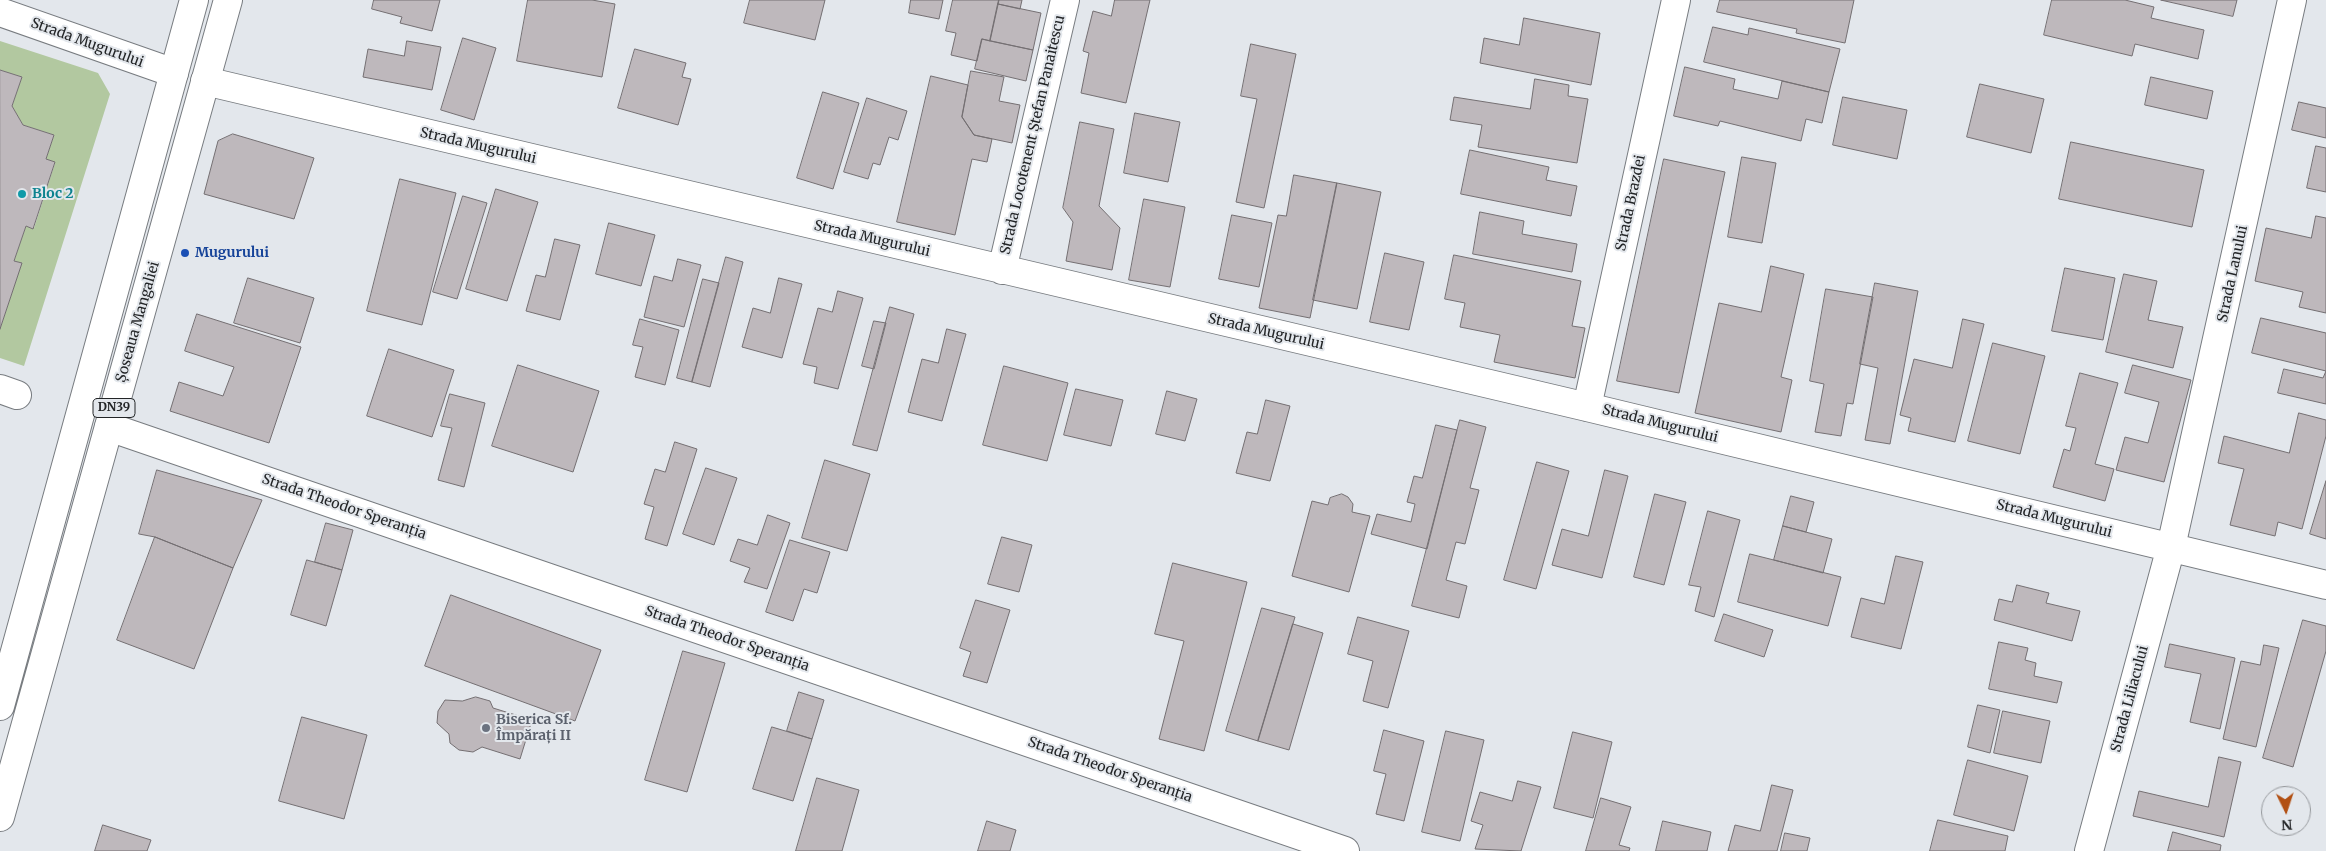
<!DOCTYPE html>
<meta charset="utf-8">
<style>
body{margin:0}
#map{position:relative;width:2326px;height:851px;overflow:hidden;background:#e3e7ec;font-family:Merriweather,serif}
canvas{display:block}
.north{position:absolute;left:2261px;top:786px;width:50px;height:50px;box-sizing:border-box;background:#e3e7ec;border:1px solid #96999d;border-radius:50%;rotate:176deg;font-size:14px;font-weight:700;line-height:20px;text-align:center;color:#232527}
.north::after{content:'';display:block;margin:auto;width:18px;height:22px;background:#b25013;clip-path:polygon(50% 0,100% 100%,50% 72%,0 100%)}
</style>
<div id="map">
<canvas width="2326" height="851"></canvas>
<div class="north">N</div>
</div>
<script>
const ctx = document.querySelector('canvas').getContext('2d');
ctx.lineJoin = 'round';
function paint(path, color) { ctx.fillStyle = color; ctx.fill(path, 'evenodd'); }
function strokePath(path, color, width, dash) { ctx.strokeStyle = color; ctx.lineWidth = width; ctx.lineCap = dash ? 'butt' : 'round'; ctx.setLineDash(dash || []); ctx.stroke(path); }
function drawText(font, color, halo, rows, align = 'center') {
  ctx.font = font + ' Merriweather,serif'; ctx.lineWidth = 4; ctx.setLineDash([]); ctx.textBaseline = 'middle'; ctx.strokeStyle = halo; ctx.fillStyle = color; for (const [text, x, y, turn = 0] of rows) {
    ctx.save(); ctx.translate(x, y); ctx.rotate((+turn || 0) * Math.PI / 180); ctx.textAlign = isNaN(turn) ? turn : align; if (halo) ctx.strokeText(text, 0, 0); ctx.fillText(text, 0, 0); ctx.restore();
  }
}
paint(new Path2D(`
 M0 41 98 73 110 94 24 366 0 358V329L21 263 14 261 26 226 34 228 55 163 46 159 54 135 23 125 12 106 22 77 0 70Z`), '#b2c8a0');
const building = new Path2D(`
 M374 0H440L432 31 400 23 402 17 372 9Z
 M528 0H592L615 4 602 77 517 61Z
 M750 0H825L815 40 744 23Z
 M911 0H943L939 19 909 13Z
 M953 0H999L990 41 982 39 977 61 951 55 956 33 946 31Z
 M999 0H1022L1020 9 998 4Z
 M1115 0H1150L1126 103 1081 93 1089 53 1083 51 1093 11 1111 16Z
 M1720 0H1854L1845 43 1796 33 1797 29 1717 12Z
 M2052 0H2125L2154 7 2151 18 2204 30 2198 59 2135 44 2132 56 2044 35Z
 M2161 0H2237L2233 16Z
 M998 4 1041 13 1033 50 990 41Z
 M1524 18 1600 33 1591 85 1480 63 1484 38 1519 45Z
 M1713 27 1748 35 1749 28 1840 49 1829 92 1704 62Z
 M463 38 496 48 474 120 441 110Z
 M982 39 1033 50 1026 81 975 69Z
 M407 41 441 47 432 90 363 77 368 49 404 56Z
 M1251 44 1296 54 1264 208 1236 202 1257 99 1241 96Z
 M635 49 686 63 682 77 691 79 678 125 618 108Z
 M1685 67 1735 79 1733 89 1778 99 1782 81 1829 92 1822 123 1806 119 1801 141 1720 121 1718 126 1674 116Z
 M0 70 22 77 12 106 23 125 54 135 46 159 55 162 33 229 26 226 14 261 22 263 0 329Z
 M971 71 1004 77 999 101 1020 105 1012 143 974 135 962 117Z
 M931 76 968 85 962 117 974 135 992 139 987 162 972 159 955 235 897 222Z
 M2151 77 2213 91 2207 119 2145 105Z
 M1535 79 1569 85 1568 96 1588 99 1577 163 1478 147 1482 125 1450 120 1454 97 1530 109Z
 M1980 84 2044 99 2031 153 1967 137Z
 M823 92 859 103 833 189 797 178Z
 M1843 97 1907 110 1897 159 1833 145Z
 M867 98 907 111 898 140 889 137 880 165 873 163 868 179 844 172Z
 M2299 102 2326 108V138L2292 130Z
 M1135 113 1180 122 1168 182 1124 173Z
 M1080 122 1114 129 1099 206 1120 228 1112 270 1066 261 1073 222 1063 208Z
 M233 134 314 158 294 219 204 194 218 141Z
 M2071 142 2204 170 2192 227 2059 199Z
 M2316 146 2326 148V192L2307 188Z
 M1470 150 1549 167 1546 180 1577 186 1571 216 1461 194Z
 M1742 157 1776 163 1762 243 1728 237Z
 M1664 159 1725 172 1679 393 1617 381Z
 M1294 175 1337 183 1310 318 1259 308 1278 215 1286 216Z
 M400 179 456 193 422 325 367 311Z
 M1337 183 1381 192 1357 309 1313 300Z
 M496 189 538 202 507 301 466 289Z
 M463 196 487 203 457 299 433 292Z
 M1144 199 1185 207 1170 287 1129 280Z
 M1480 212 1524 221 1522 234 1577 244 1572 272 1473 254Z
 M1232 215 1272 223 1259 287 1219 279Z
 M2316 216 2326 218V313L2299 307 2303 292 2255 281 2266 228 2311 238Z
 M609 223 655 235 641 286 596 274Z
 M555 239 580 245 560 320 526 311 536 275 545 277Z
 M1385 253 1424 262 1409 330 1370 322Z
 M1454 255 1581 281 1572 326 1585 328 1575 378 1494 362 1500 335 1460 327 1465 303 1445 299Z
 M726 257 743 262 710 387 692 382Z
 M678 259 701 265 684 327 644 317 654 276 672 281Z
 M1771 266 1804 274 1781 377 1792 380 1781 432 1695 413 1719 303 1761 312Z
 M2065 268 2115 278 2103 340 2052 331Z
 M2124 274 2157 281 2148 320 2183 327 2173 368 2106 352Z
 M248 278 314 298 300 343 234 323Z
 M779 278 802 284 782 358 742 347 753 308 770 313Z
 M703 279 719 283 692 382 677 378Z
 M1875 283 1918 291 1890 444 1865 440 1878 368 1860 364Z
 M1826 289 1873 297 1853 404 1847 403 1841 436 1815 432 1824 384 1810 381Z
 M838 291 863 298 838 389 814 383 817 367 803 364 818 308 832 312Z
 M890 307 914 314 877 451 853 445Z
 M197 314 301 347 269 443 170 411 179 382 223 396 234 367 185 351Z
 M2261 318 2326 333V371L2252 353Z
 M640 319 679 330 665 385 635 377 643 347 633 345Z
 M1963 319 1984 324 1955 442 1908 431 1911 418 1900 415 1914 359 1952 368Z
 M874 321 886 323 874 369 862 366Z
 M947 329 966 334 942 421 908 412 922 359 938 363Z
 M1993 343 2045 356 2020 454 1968 441Z
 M389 349 454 370 432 437 367 416Z
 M518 365 599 391 573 472 492 446Z
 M2133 365 2191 380 2164 482 2116 470 2125 437 2148 443 2159 402 2125 393Z
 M1004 366 1068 383 1047 461 983 445Z
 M2284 369 2323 378 2326 371V404L2278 393Z
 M2080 373 2118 383 2095 464 2114 469 2105 501 2053 487 2064 449 2070 451 2076 428 2066 426Z
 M1076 389 1123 400 1111 446 1064 435Z
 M1167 391 1197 399 1185 441 1156 434Z
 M450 394 485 403 464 487 438 480 452 428 441 426Z
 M1266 400 1290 406 1270 481 1236 473 1247 432 1257 434Z
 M2299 413 2326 420V436L2302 529 2278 522 2275 536 2230 525 2244 469 2218 463 2224 436 2289 453Z
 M1460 420 1486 427 1470 488 1479 490 1465 544 1456 542 1446 580 1467 586 1459 618 1412 606Z
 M1436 425 1457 430 1427 549 1371 534 1377 514 1411 522 1415 504 1407 502 1414 476 1422 478Z
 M675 442 697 449 667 546 645 539 654 507 644 504 655 469 665 472Z
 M825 460 870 474 847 551 802 538Z
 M1537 462 1569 471 1536 589 1504 580Z
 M706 468 737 478 714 545 683 534Z
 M157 470 262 500 233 568 155 537 139 534Z
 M1605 470 1628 476 1602 578 1552 565 1562 529 1588 536Z
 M2326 481V539L2310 534Z
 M1342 494 1348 497 1353 504 1352 512 1370 516 1349 592 1292 576 1312 501 1328 505 1330 498Z
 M1655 494 1686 502 1664 585 1634 577Z
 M1791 496 1814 502 1806 532 1783 526Z
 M1708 511 1740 520 1714 617 1695 611 1701 587 1689 585Z
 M768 515 790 523 767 589 744 582 750 568 730 561 738 539 757 545Z
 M326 523 353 530 342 570 315 562Z
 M1783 526 1832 539 1823 573 1774 560Z
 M155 537 233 568 194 669 117 640Z
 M1002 537 1032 545 1019 592 988 584Z
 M790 540 830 552 817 593 804 589 793 621 766 612Z
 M1750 554 1841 577 1828 626 1738 602Z
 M1896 556 1923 562 1901 649 1851 637 1861 598 1884 604Z
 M307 560 342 570 326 626 291 615Z
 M1173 563 1247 582 1204 751 1159 739 1184 641 1155 634Z
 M2017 585 2049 593 2046 603 2080 611 2072 641 1994 620 1999 599 2012 602Z
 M451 595 601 650 575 721 425 666Z
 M976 600 1010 610 987 683 963 676 971 652 960 648Z
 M1262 608 1295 617 1258 741 1226 731Z
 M1724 614 1773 630 1764 657 1715 641Z
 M1358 617 1409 631 1388 708 1363 701 1373 661 1348 654Z
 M2303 620 2326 626V651L2293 767 2263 758Z
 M1293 624 1323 633 1289 750 1258 741Z
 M1999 642 2028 648 2025 660 2036 663 2034 676 2062 682 2057 703 1989 689Z
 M2170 644 2235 658 2220 729 2190 722 2201 674 2165 667Z
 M2264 645 2279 648 2256 747 2223 739 2241 661 2260 665Z
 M683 651 725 663 687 792 645 780Z
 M799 692 824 700 812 739 787 731Z
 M476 697 490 701 493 708 532 720 520 759 482 747 473 752 459 750 450 743 449 734 437 723 438 711 445 700 462 701Z
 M1978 705 2000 710 1990 753 1968 747Z
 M2003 711 2050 721 2041 763 1994 753Z
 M302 717 367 735 344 819 279 801Z
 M772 727 812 739 793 801 753 789Z
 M1384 730 1424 741 1404 821 1376 814 1386 774 1374 771Z
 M1446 731 1484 740 1460 841 1422 832Z
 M1573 732 1612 742 1593 818 1554 808Z
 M2219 757 2241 762 2224 837 2133 816 2139 791 2208 807Z
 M1968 760 2028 776 2014 831 1954 815Z
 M817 778 859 790 842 851H796Z
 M1518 781 1541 787 1521 851 1475 849 1483 825 1471 821 1480 792 1512 801Z
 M1772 785 1793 790 1777 851H1728L1735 825 1760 831Z
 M1601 798 1631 807 1619 845 1630 848 1629 851H1586Z
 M1938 820 2008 836 2005 851H1930Z
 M987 821 1016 830 1010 851H978Z
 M1663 821 1711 832 1707 851H1656Z
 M103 825 151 840 147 851H95Z
 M2173 832 2221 845 2220 851H2168Z
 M1785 833 1810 838 1807 851H1781Z`);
paint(building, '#beb8bc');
strokePath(building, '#746f72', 1);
const minor = new Path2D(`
 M0 12 174 73
 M205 81 1587 407 2326 585
 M1002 270 1065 0
 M0 389 17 395
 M1587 407 1676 0
 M109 427 1345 851
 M2089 851 2171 547 2292 0`);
const major = new Path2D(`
 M0 706 194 0
 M0 817 228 0`);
strokePath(minor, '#787c80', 30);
strokePath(major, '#787c80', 30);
strokePath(minor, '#fff', 28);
strokePath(major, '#fff', 28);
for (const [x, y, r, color] of [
 [22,194,5,"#0f9aa8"],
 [185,253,5,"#1a4fb4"],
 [486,728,5,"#6b7280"]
]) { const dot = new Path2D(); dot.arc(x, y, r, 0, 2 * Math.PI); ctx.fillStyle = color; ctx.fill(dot); strokePath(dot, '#e3e7ec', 2); }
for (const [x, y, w] of [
 [114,408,42]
]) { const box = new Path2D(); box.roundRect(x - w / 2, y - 9.5, w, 19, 4); ctx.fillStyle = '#e3e7ec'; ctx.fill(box); strokePath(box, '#232527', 1); }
drawText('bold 12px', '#232527', null, [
 ["DN39",114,408]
]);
drawText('14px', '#232527', '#e3e7ec', [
 ["Strada Mugurului",87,43,20],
 ["Strada Locotenent Ștefan Panaitescu",1033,135,-77],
 ["Strada Mugurului",478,146,13],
 ["Strada Brazdei",1631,203,-78],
 ["Strada Mugurului",872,239,13],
 ["Strada Lanului",2233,274,-78],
 ["Șoseaua Mangaliei",138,322,-74],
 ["Strada Mugurului",1266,332,13],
 ["Strada Mugurului",1660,424,14],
 ["Strada Theodor Speranția",344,507,19],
 ["Strada Mugurului",2054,519,14],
 ["Strada Theodor Speranția",727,639,19],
 ["Strada Liliacului",2130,699,-75],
 ["Strada Theodor Speranția",1110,770,19]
]);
drawText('bold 14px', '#0d838f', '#e3e7ec', [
 ["Bloc 2",32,194]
], 'left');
drawText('bold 14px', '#164399', '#e3e7ec', [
 ["Mugurului",195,253]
], 'left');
drawText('bold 14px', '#5b616d', '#e3e7ec', [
 ["Biserica Sf.",496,720],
 ["Împărați II",496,736]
], 'left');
</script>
